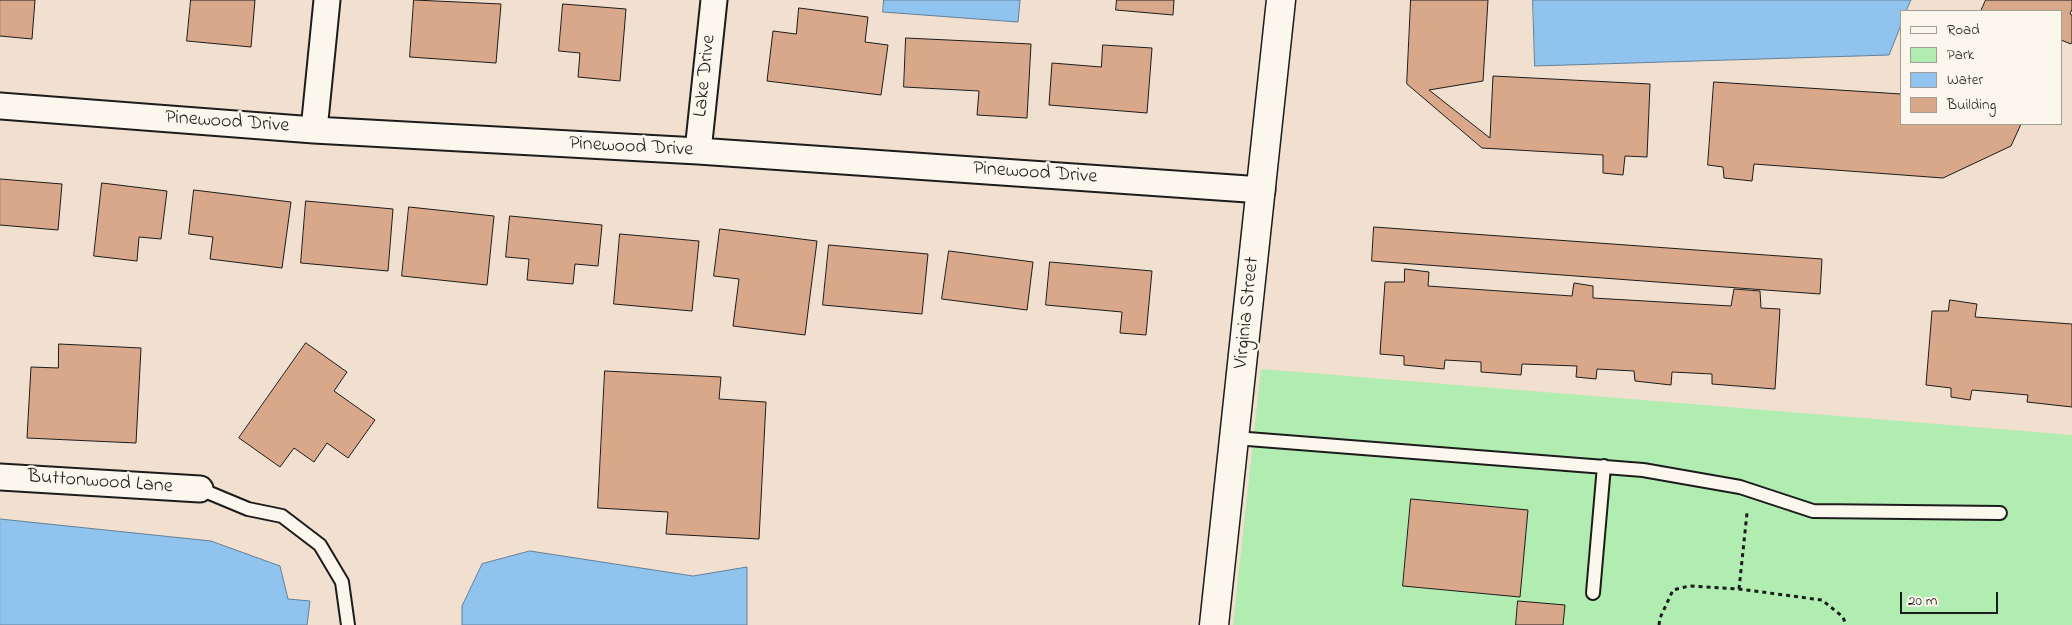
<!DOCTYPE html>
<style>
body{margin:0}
#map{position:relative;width:2072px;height:625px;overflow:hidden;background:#f1dfcf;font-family:"Indie Flower",sans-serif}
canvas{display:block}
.legend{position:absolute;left:1900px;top:10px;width:162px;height:115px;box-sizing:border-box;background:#fbf7ec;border:1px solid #a29f99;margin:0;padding:6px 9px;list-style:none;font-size:15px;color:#1c1c1c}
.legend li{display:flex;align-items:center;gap:10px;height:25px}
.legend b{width:25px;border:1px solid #a29f99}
.scale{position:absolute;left:1900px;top:592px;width:98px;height:22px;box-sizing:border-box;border:2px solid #1c1c1c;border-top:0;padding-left:6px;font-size:15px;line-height:18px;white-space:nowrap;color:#1c1c1c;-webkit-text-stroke:4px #fbf7ec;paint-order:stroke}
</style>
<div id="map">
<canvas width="2072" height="625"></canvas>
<ul class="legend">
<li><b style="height:6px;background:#fbf7ec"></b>Road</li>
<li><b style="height:14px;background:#b1ecb1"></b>Park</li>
<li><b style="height:14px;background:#90c3ed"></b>Water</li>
<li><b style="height:14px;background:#d9a88b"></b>Building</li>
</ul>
<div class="scale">20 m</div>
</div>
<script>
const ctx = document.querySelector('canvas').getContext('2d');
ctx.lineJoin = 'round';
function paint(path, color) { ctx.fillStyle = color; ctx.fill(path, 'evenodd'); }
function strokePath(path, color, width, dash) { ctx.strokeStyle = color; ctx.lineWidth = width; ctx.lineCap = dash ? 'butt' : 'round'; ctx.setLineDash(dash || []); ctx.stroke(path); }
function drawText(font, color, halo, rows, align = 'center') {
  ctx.font = font + ' "Indie Flower",sans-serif'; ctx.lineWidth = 5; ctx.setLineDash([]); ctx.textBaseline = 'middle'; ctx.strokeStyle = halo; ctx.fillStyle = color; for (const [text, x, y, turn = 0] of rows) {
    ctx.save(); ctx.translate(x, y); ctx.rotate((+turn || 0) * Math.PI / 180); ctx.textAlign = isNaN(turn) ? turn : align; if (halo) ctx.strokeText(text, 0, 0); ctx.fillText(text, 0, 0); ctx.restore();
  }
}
paint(new Path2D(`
 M1261 369 2072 435V625H1233Z`), '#b1ecb1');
const water = new Path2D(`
 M884 0H1020L1018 22 883 12Z
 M1533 0H1911L1906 11H1901V25L1889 55 1535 66Z
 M0 519 211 541 280 566 288 599 310 601 307 625H0Z
 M530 551 693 576 747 567V625H462V606L482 564Z`);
paint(water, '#90c3ed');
strokePath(water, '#628099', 1);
const building = new Path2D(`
 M0 0H35L32 39 0 36Z
 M191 0H255L251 47 187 41Z
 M414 0 501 4 496 63 410 57Z
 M1117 0H1174L1173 15 1116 10Z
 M1411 0H1488L1483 81 1429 90 1490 138 1493 76 1650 84 1647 157 1625 156 1623 175 1603 173V155L1482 148 1407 84Z
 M1986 0H2072V9L2070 14 2072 15V42L2071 44 2061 40V11H1981Z
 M563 4 626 9 620 81 578 77 580 53 559 51Z
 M799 8 868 17 865 42 888 45 881 95 767 81 773 31 796 34Z
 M906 38 1031 44 1027 118 977 115 979 91 904 87Z
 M1103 45 1152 48 1147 113 1049 105 1052 63 1101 67Z
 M1714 82 1901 94V124H2021L2011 146 1943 178 1754 164 1752 181 1724 178 1723 167 1708 165Z
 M0 179 62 184 58 230 0 225Z
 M102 183 167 191 161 239 139 237 137 261 94 256Z
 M194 190 291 202 282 268 210 259 213 237 189 234Z
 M306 201 393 209 388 271 301 263Z
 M409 207 494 216 487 285 402 276Z
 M510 216 602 225 598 266 575 264 573 284 527 280 529 259 506 257Z
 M1374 227 1822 259 1820 294 1372 261Z
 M720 229 817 241 805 335 733 326 739 279 714 276Z
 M620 234 699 241 692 311 614 304Z
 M829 245 928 254 922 314 823 305Z
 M949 251 1033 262 1027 310 942 299Z
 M1050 262 1152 271 1146 335 1120 333 1122 312 1046 305Z
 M1405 269 1429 272 1428 286 1572 296 1574 283 1593 286V298L1731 306 1734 289 1760 291 1761 308 1780 309 1775 389 1712 384V374L1672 372 1671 385 1635 381 1634 371 1597 369 1596 379 1576 377 1577 366 1522 364 1521 375 1481 372V362L1445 360 1444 369 1404 365V356L1380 354 1385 282H1404Z
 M1950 300 1977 304 1975 317 2072 324V407L2027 402 2028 395 1972 390 1970 400 1951 397V388L1926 385 1932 311H1948Z
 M306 343 347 372 334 391 375 420 348 458 327 443 314 462 294 448 280 467 239 438Z
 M59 344 141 348 136 443 27 438 31 367 58 368Z
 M605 371 721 377 719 399 766 402 759 539 666 534 668 512 598 508Z
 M1411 499 1528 510 1520 597 1403 586Z
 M1518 601 1565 605 1563 625H1516Z`);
paint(building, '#d9a88b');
strokePath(building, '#1c1c1c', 1);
const lane = new Path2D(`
 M1235 438 1643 470 1740 487 1813 511 2000 513
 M200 489 248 509 282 516 320 545 342 582 348 625
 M1593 593 1604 466`);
const street = new Path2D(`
 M0 106 314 130 698 151 1262 190
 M314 130 327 0
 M698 151 714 0
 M0 477 200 489`);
const secondary = new Path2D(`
 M1214 625 1281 0`);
strokePath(lane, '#1c1c1c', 16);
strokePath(street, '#1c1c1c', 29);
strokePath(secondary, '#1c1c1c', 31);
strokePath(new Path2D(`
 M1739 589 1747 513
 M1659 625 1660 618 1673 590 1689 586 1739 589 1822 600 1843 617 1846 625`), '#1c1c1c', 3, [4, 4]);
strokePath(lane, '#fbf7ec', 12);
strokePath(street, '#fbf7ec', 25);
strokePath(secondary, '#fbf7ec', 28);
drawText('20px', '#1c1c1c', '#fbf7ec', [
 ["Lake Drive",706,76,-84],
 ["Pinewood Drive",227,123,4],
 ["Pinewood Drive",631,148,3],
 ["Pinewood Drive",1035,174,4],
 ["Virginia Street",1248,313,-84],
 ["Buttonwood Lane",100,483,4]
]);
</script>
